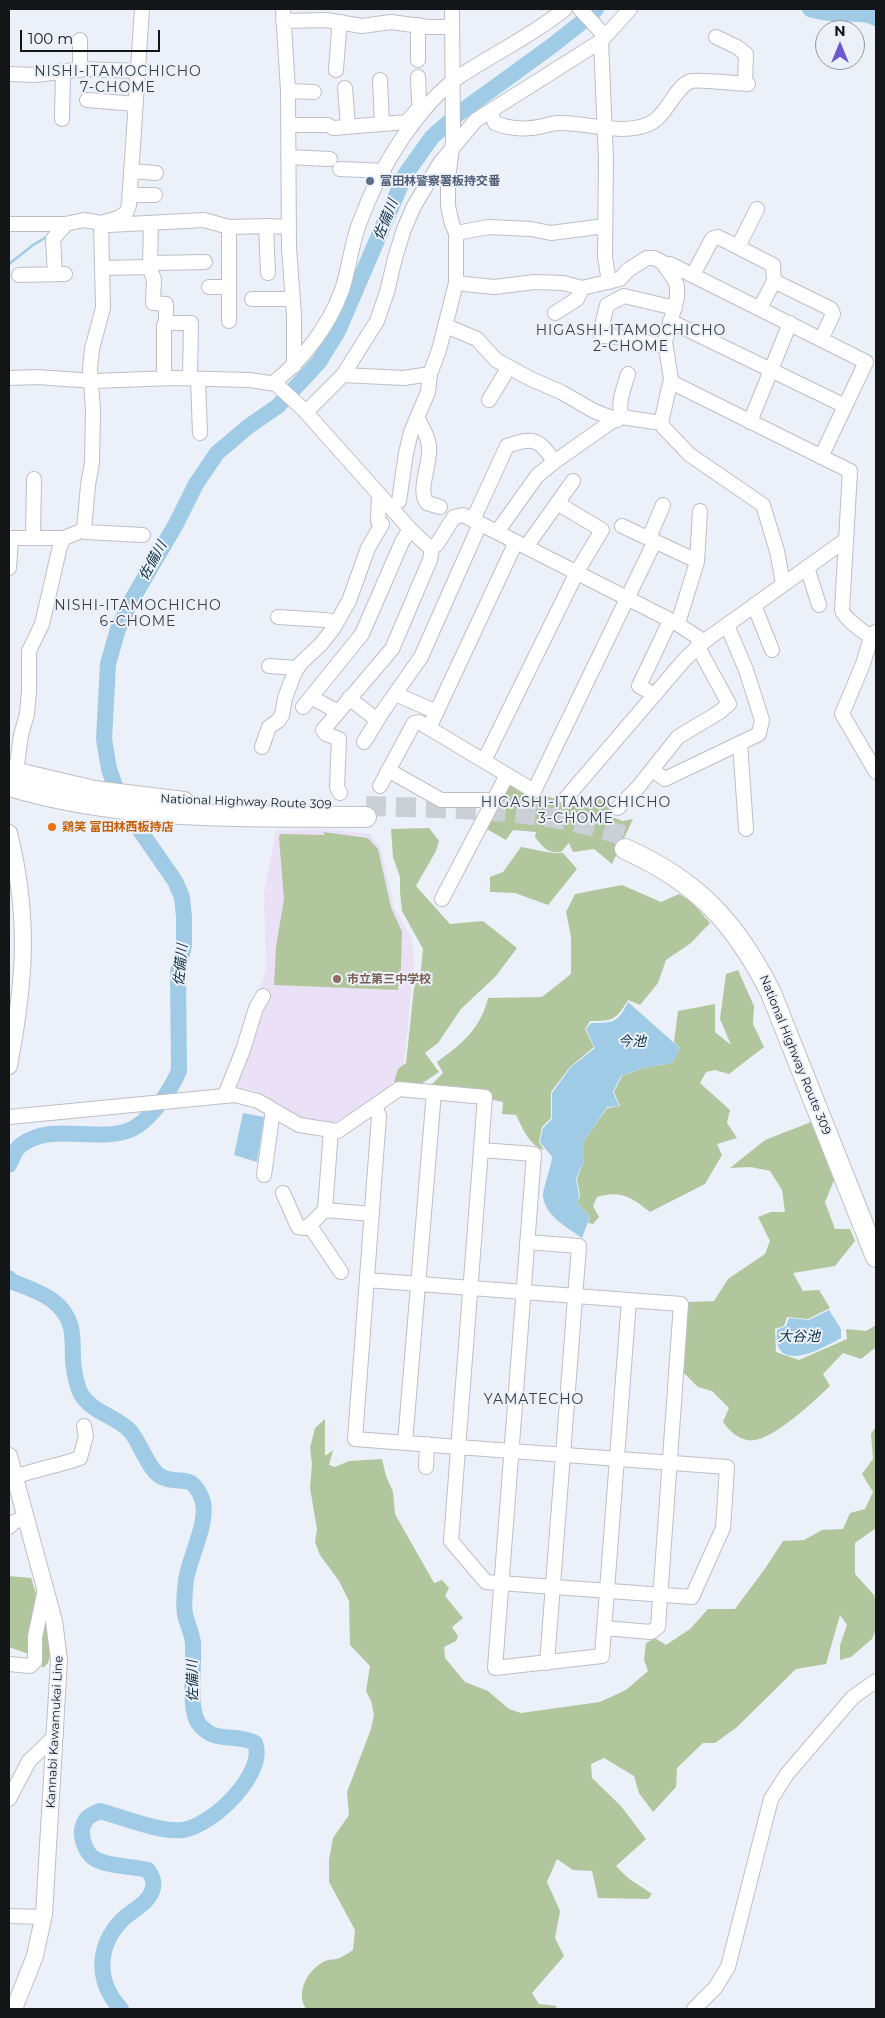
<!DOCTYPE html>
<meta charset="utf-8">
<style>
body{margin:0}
#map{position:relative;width:885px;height:2018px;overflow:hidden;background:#ecf0f8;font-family:Montserrat,sans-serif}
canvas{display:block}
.frame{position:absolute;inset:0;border:10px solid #131517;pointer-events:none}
.north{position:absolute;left:815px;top:20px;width:50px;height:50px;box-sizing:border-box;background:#ecf0f8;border:1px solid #95989e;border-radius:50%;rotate:0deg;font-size:14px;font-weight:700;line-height:20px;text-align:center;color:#131517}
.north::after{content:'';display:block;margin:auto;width:18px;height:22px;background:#6e58d2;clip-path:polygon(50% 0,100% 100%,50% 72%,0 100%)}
.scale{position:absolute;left:20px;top:30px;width:140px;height:22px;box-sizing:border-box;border:2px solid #131517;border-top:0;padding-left:6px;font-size:15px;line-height:18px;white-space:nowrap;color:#131517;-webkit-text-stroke:4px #ecf0f8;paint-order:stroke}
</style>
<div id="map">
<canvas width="885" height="2018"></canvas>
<div class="frame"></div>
<div class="north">N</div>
<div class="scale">100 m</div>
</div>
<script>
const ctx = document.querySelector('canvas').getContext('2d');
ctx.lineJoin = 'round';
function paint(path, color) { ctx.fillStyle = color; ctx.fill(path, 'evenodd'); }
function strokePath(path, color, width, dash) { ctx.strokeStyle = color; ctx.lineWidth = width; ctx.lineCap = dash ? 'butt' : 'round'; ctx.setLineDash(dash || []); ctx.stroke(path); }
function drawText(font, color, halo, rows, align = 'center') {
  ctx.font = font + ' Montserrat,"Noto Sans JP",sans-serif'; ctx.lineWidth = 4; ctx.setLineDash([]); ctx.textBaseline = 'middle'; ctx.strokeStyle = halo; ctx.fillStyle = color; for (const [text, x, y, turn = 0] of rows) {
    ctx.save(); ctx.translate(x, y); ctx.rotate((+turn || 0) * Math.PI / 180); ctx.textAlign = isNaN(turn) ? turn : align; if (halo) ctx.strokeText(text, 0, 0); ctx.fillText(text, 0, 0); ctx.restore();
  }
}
paint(new Path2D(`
 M324 829 370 834 380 847 395 909 412 939 414 965 404 1063 390 1087 340 1122 308 1121 293 1115 254 1090 234 1086 260 1005V988L266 969 264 893 276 831Z`), '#ebe1f6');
paint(new Path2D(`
 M509 783 534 798 537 794 581 805 589 799 597 796 611 811 612 817 623 821 633 819 612 864 594 849 573 852 569 843 561 852C546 853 544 848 535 837L536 832 513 830 506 840 485 828Z
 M429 828 439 841 436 851 416 886 450 924 483 921 517 948 496 976 461 1009 438 1043 425 1053 439 1072 421 1084 394 1082 398 1069 406 1063 414 988 421 969 423 949 402 911 400 892V877L393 857 391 829Z
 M323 832 368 838 378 849 391 907 402 932 401 968 398 990 274 985 276 947 284 899 279 838 280 834 325 835Z
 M521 847C535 849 549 854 563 853L577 869 548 905 515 893 490 892V877L503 872Z
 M622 885 661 902 679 894 692 902 710 923 691 943 666 960 658 983 640 1005 628 1000C616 1020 613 1021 590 1021L585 1029 594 1047 570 1067 551 1092V1118L542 1127 539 1142 544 1150C529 1145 523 1129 516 1115L502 1114 503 1102 429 1087 443 1073 437 1062C461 1045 481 1028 488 998L542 997 571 974V937L566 912 575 894Z
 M738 970 754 1006 753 1024 764 1047 729 1074 715 1070 706 1072 700 1083 730 1110 727 1123 737 1138 717 1144 722 1155 705 1184 650 1212C631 1197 621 1190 597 1197L593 1206 599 1217 593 1224 588 1223 590 1216 577 1203 580 1196 577 1179 584 1160V1141L607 1108 620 1106 614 1092 622 1076 643 1068 672 1063 680 1048 674 1042 678 1011 715 1004V1032L731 1045 720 1019 726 974Z
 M811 1122 835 1178 825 1202 835 1229H850L855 1241 835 1266 793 1273 803 1291 819 1290 830 1308 808 1319 787 1317 784 1326 775 1329 776 1352 799 1360 847 1339 846 1329 866 1331 876 1325V1347L861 1359 843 1353 823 1374 830 1386C814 1401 769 1445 747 1440 735 1437 730 1431 723 1422L729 1408 712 1391 698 1387 684 1373 688 1302 714 1301 728 1279 765 1254 770 1241 758 1217 771 1212H785L782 1190 770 1171 751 1167 730 1168 765 1140Z
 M325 1419V1456L333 1450 329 1465 335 1467 349 1461 382 1459 386 1476 393 1492 395 1514 434 1583 442 1580 449 1588 445 1596 463 1618 452 1627 458 1636 456 1641 444 1647 445 1658 465 1682 488 1691 509 1709 521 1713 600 1702 626 1690 648 1671 644 1660 646 1643 655 1638 666 1645 690 1629 708 1609H735L764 1570 783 1541 804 1540 822 1530 843 1529 850 1513 865 1509 873 1492 862 1474 873 1459 871 1434 876 1426V1528L855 1543V1574L874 1595 876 1605V1629L872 1639 851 1657 840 1660V1645L847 1625 840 1615 826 1664 796 1669 736 1728 715 1743H703L677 1768 676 1787 653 1812 639 1793 634 1776 604 1758 591 1764 592 1778 621 1806 646 1839 616 1866 628 1878 652 1894 648 1899 598 1898 592 1871 573 1870 557 1859 547 1882 560 1911 555 1938 564 1956 532 1993 539 2004 557 2006 555 2009H306C295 1992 308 1969 325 1961 329 1959 332 1960 336 1959 342 1958 348 1953 353 1950L355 1930 329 1882V1860L333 1838 349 1815 347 1792 371 1729 374 1715 371 1701 366 1691 370 1666 350 1645 349 1601 339 1581 320 1555 315 1542 317 1529 310 1488 312 1464 310 1448 315 1428Z
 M9 1576 31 1578 53 1646 48 1663 43 1668 37 1657 9 1647Z`), '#b2c69d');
paint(new Path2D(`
 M628 1002 680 1048 672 1063 643 1068 621 1076 613 1092 619 1106 607 1107 584 1141V1160L576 1179 579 1196 577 1203 590 1216 582 1238C567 1227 545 1216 543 1196 543 1189 551 1167 552 1157L540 1142 543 1128 552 1119V1093L571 1067 595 1048 586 1029 591 1023C613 1023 618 1023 628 1002Z
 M243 1113 264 1117 257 1162 234 1155Z
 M829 1310 841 1329V1338C827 1346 787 1369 778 1346 776 1342 777 1335 777 1330L786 1326 789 1318 809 1320Z`), '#9fcbe7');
strokePath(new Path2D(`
 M9 264 33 245 48 236`), '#9fcbe7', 2.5);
strokePath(new Path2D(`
 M810 9C820 12 829 13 839 14 853 14 864 12 876 18
 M9 1165C12 1159 15 1149 21 1145 52 1122 93 1142 127 1131 149 1124 170 1091 179 1071L178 972 184 945V917L182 897 175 881 121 803 109 769 104 739 108 664 118 629 130 603 176 524 196 484 217 453 249 426 278 406 319 362 338 331 405 175 432 137 458 114 553 45 591 15 596 9
 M9 1278 11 1281C35 1291 63 1298 71 1327 73 1337 73 1350 73 1361 74 1370 76 1385 81 1394 92 1413 117 1416 131 1432 140 1443 149 1470 160 1476 179 1487 191 1470 202 1499 210 1520 189 1558 186 1580 185 1591 183 1603 185 1614 187 1624 192 1633 193 1643 194 1663 190 1694 194 1711 195 1718 198 1725 205 1730 219 1742 239 1734 255 1743 267 1773 212 1826 183 1830 162 1833 122 1817 100 1811 90 1815 84 1818 82 1830 81 1840 87 1856 97 1860 112 1867 132 1866 148 1870 151 1875 155 1881 153 1888 150 1903 132 1910 122 1920 96 1947 96 1982 121 2009`), '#9fcbe7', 16);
strokePath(new Path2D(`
 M366 806C455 809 546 807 630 838`), '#cbcfd6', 20, [20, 10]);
const minor = new Path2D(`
 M283 9 288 91 289 248 294 315V366
 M580 9 605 36
 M283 21 326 20 362 26 391 22 428 27H452
 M716 37 737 47 746 54 745 84
 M601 41 606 159 605 257 609 282
 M418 60V25
 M80 70V40
 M336 70 339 30 342 22
 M9 74 35 75 84 69 138 71
 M418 77 419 101 422 104
 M380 80 382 124
 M345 88 348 126
 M288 91 314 92
 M87 100 136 104
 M492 116 495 123C509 129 528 130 543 126 548 125 553 123 558 123 587 122 621 136 649 124 667 116 675 86 691 81 699 79 738 84 748 84
 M62 119 63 71
 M288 125H328
 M333 128 407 122 417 110
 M288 157 330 159
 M340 169 384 171
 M131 171 156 173
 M129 195H155
 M9 224H65L84 220 101 223 118 218 126 213 129 205 142 9
 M109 225 204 220 229 227 268 226 289 227
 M266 226 268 273
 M229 227V321
 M456 233 489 227 531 229 551 233 605 226
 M738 247 757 209
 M150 266 153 263 205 262
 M665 266 670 264 866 362 821 457
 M149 267 150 266 151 223
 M103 268 149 267 154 279 153 303 166 304V323H191L190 378
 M55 274 53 239 66 224
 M19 275 65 274
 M693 275 712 239 718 237 722 239 773 265 774 281 760 308
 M774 281 831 309 833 314 822 338
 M456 283 494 287 535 282 563 283 582 288 620 279 628 270 647 258H654L662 262 674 279 677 286V298L665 342 671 379 661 423 664 428 690 455 763 505 777 551 783 583
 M209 287H229
 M252 299H291
 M555 313 577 299 582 288
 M670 321 845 406
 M446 326 477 339 496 360 531 379 561 392 594 411 617 420
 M665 346 617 337 602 336 600 333 607 305 624 296 675 308
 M343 375 404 378 430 374
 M9 378 37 377 94 381 172 378 250 380 276 384 303 409 410 529 430 548H432
 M164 378V325L166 323
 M198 379 200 433
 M671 382 850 471 842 610C843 617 865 634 871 636
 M273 383C303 360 329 326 342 290 349 269 351 246 359 224 369 197 385 164 401 140 417 117 437 91 460 76 495 53 533 35 565 9
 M489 400 509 367
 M306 412 343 375 377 321 387 292 395 258 404 229 414 206 440 163 476 120 601 41 630 9
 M622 417C617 403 624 388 628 374
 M417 418C422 426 428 436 429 446 431 464 417 490 427 503L440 507
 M750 422 790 323
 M399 501 406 453 411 432 428 392 430 374 439 350 456 283V233L452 224 448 206V178L453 141 452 9
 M473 520 507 446C532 437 540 438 554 462
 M622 526 697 561
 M84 530 88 485 92 463 93 410 90 368 92 349 103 308 101 223
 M497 532 537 476 554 462 611 422 622 417 661 423
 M9 538H64L84 530 86 532 143 535
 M33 538 34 479
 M649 538 663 505
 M526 547 573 481
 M807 567 819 605
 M9 568 11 538
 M754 605 772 650
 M278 617 325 620 336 622
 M876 632 872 634 863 664 842 714 876 772
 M269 666 297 668
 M395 694 437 712
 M655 695 639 686 668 625 679 620 697 562 700 511
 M311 697 338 712
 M349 698 377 720
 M303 707 362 634 402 542 410 529
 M429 728 516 542
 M364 742 381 714 421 657 480 524
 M740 743 746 829
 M262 747 269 727 278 721 282 715 285 698 294 674 300 664 321 644 333 629 349 601 368 548 382 524 378 521 379 494
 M484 761 578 570 602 530 557 503
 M388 770 441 800H494
 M652 770 665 779 759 734 762 720 746 670 727 625
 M16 772 21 735 27 714 29 691V651L42 624 60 546 64 538
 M380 786 414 723 419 722 534 791 655 541
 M340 793 337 787 339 739 326 734 323 730 392 649 430 560 432 548 437 544 454 517 463 515 676 623 699 638 698 647 729 704 718 713 678 737 639 786 618 808
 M566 798 686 658 706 640 844 541
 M442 899 507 775
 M225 1095 243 1050 256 1008 263 996
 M9 1117 235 1095 258 1101 299 1125 338 1131 399 1089 485 1097C474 1245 462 1393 451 1541L486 1582 692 1597 723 1528 727 1467 458 1447 355 1439 379 1116 375 1106
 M481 1150 534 1154 495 1668 602 1656 629 1300
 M264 1175 273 1110
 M283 1193 298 1227 305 1228C313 1224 318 1216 325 1210L372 1214
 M325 1210 331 1130
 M310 1226 341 1272
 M527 1242 579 1246 547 1663
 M367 1280 681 1304 658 1627 651 1632 604 1628
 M405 1443 434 1092
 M426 1467 427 1444
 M15 1477C36 1469 58 1466 80 1458L86 1436 84 1426
 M9 1527 14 1522 26 1517
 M9 1664 30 1666 35 1661V1637L45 1589
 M9 1799 29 1761 56 1735
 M9 1916 43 1917
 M694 2009 715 1988 728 1967 771 1799 787 1774 853 1697 876 1681`);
const major = new Path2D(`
 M9 833C30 919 25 980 9 1066
 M9 1456 54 1621 59 1660 44 1914 35 1956 14 2009`);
const highway = new Path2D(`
 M9 771 94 791 184 802
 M9 786C127 821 245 816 366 817
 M625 849C697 881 736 923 771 993L876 1257`);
strokePath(minor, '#bcbfc7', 16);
strokePath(major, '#bcbfc7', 18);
strokePath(highway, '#bcbfc7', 22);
strokePath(minor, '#fff', 14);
strokePath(major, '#fff', 16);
strokePath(highway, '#fff', 20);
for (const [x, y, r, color] of [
 [370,181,5,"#5c6f8a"],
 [52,827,5,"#e8710a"],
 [337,979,5,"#8d6e63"]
]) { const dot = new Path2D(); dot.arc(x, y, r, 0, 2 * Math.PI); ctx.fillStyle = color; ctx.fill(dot); strokePath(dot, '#ecf0f8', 2); }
drawText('bold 12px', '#4e5e75', '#ecf0f8', [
 ["富田林警察署板持交番",380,181]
], 'left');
drawText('12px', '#131517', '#ecf0f8', [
 ["National Highway Route 309",246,802,2],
 ["National Highway Route 309",795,1055,68],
 ["Kannabi Kawamukai Line",55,1732,-87]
]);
drawText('bold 12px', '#c56008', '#ecf0f8', [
 ["鶏笑 富田林西板持店",62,827]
], 'left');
drawText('bold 12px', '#785e54', '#ecf0f8', [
 ["市立第三中学校",347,979]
], 'left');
ctx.letterSpacing = '1px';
drawText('14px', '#3b3d44', '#ecf0f8', [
 ["NISHI-ITAMOCHICHO",118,72],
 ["7-CHOME",118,88],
 ["HIGASHI-ITAMOCHICHO",631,331],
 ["2-CHOME",631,347],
 ["NISHI-ITAMOCHICHO",138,606],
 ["6-CHOME",138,622],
 ["HIGASHI-ITAMOCHICHO",576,803],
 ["3-CHOME",576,819],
 ["YAMATECHO",534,1400]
]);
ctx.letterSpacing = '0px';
drawText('italic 14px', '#0b3044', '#ecf0f8', [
 ["佐備川",386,220,-68],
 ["佐備川",153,561,-61],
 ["佐備川",181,965,-84],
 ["今池",632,1042],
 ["大谷池",799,1337],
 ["佐備川",193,1681,-91]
]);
</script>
